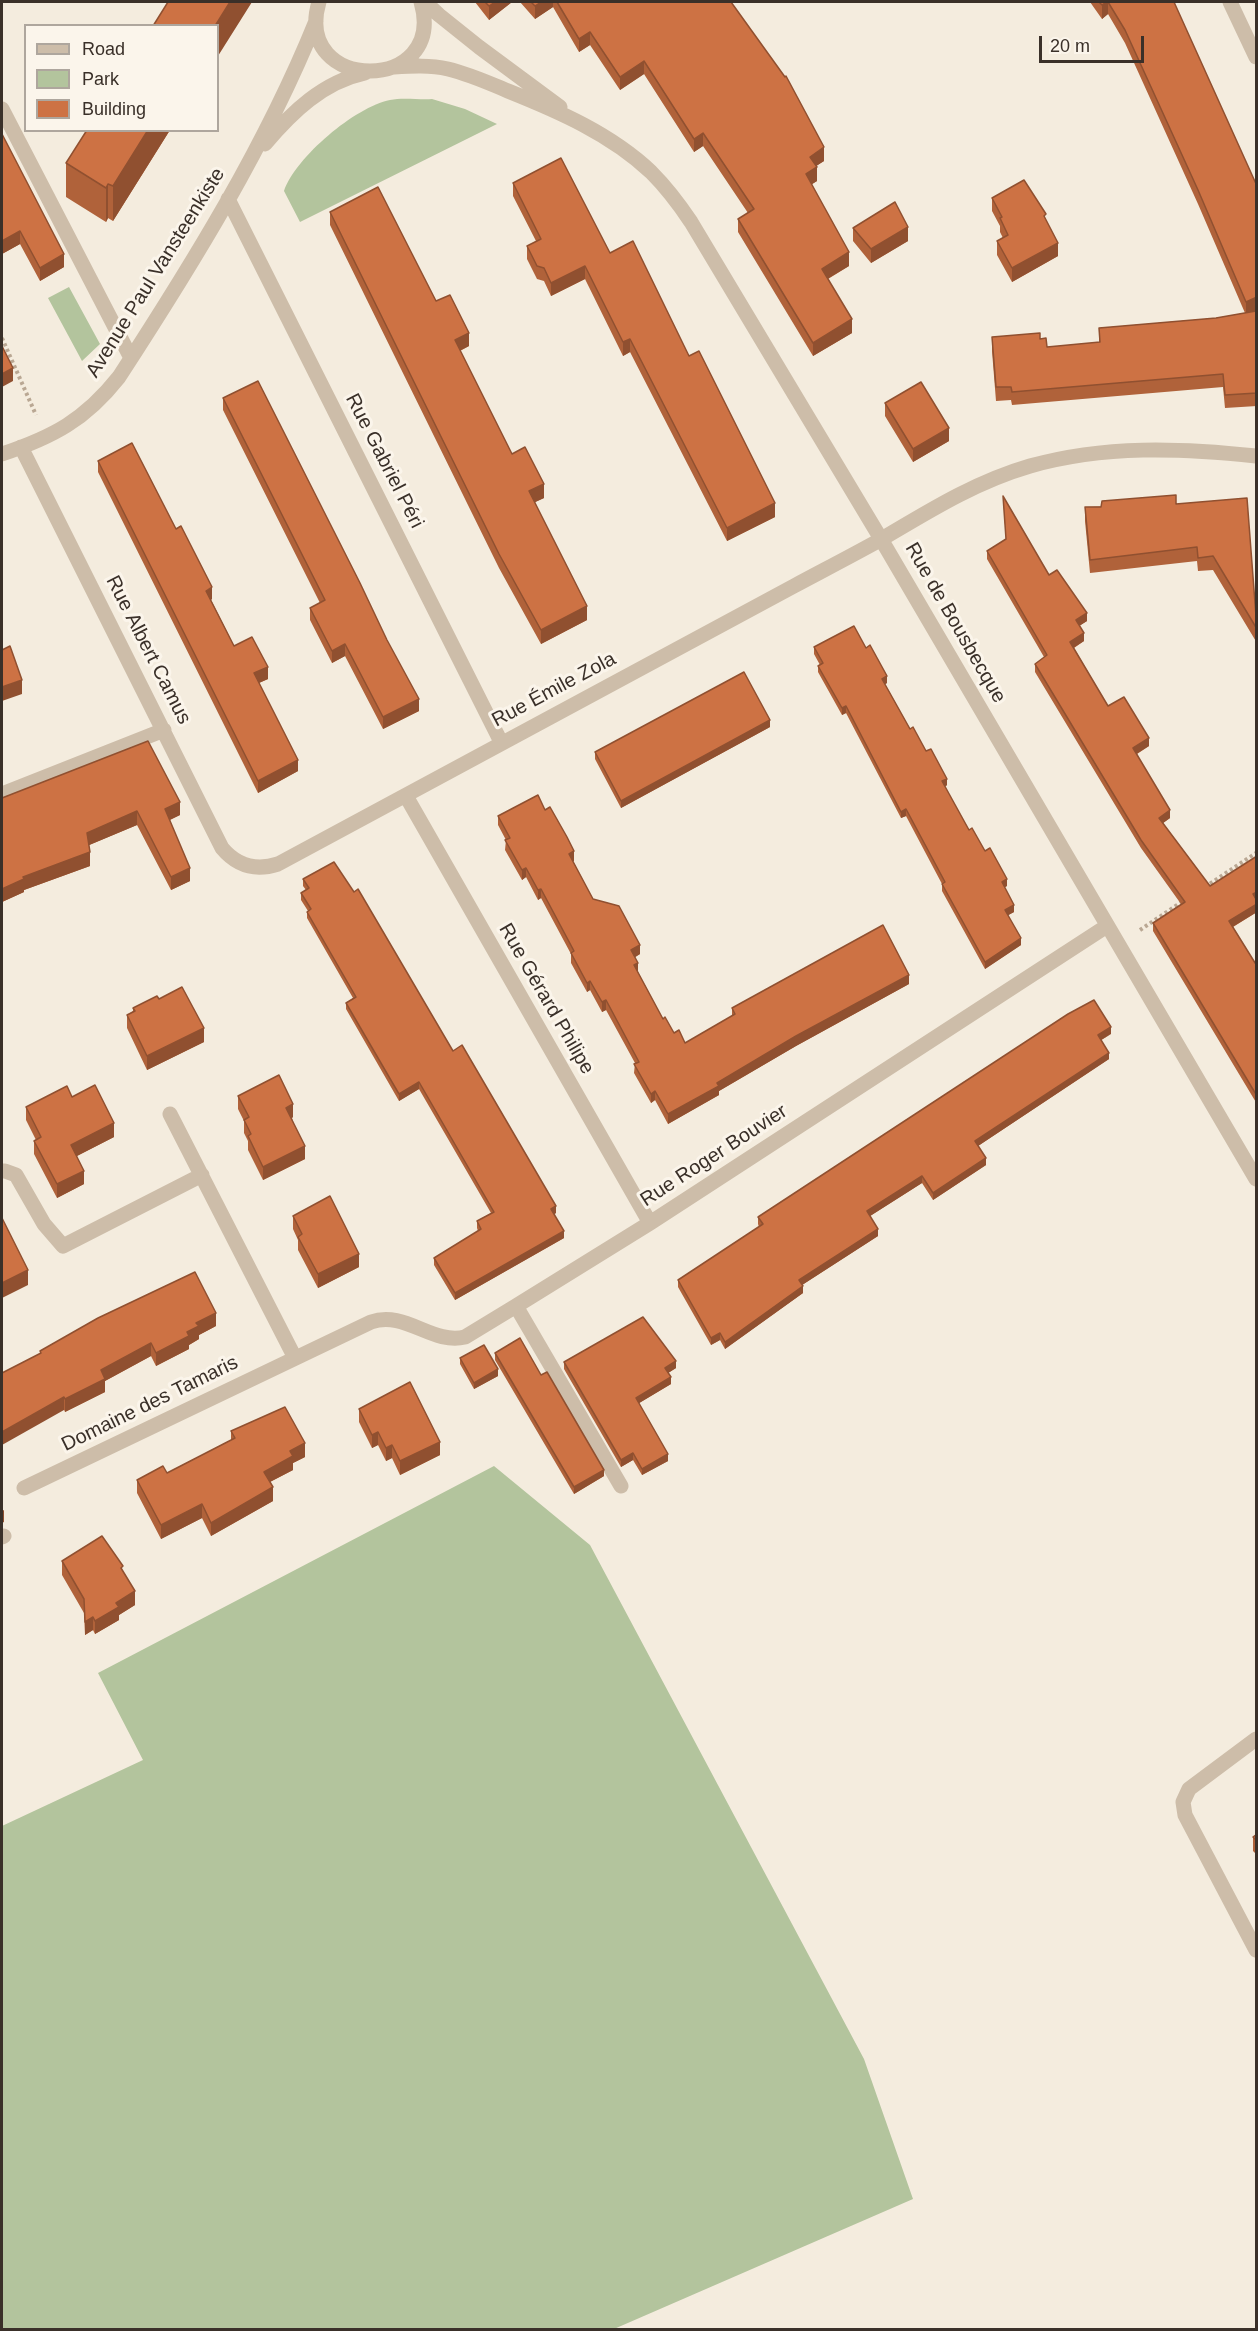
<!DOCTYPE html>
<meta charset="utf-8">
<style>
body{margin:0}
#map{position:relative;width:1258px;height:2331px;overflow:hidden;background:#f4ecde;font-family:Helvetica,sans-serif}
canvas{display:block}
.frame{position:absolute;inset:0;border:3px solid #3a3029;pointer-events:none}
.legend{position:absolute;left:24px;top:24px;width:195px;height:108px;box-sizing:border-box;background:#fbf5eb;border:2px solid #aea69d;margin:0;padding:8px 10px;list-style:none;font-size:18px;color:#3a3029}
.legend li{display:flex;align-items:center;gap:12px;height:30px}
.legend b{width:30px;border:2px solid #aea69d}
.scale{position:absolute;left:1039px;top:36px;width:105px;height:27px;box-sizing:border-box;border:3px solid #3a3029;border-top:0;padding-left:8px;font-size:18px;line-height:21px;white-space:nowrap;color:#3a3029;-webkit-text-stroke:4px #fbf5eb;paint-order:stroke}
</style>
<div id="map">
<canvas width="1258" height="2331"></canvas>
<div class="frame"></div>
<ul class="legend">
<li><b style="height:8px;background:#cdbda9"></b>Road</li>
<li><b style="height:16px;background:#b3c49d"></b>Park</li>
<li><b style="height:16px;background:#cd7244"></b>Building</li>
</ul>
<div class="scale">20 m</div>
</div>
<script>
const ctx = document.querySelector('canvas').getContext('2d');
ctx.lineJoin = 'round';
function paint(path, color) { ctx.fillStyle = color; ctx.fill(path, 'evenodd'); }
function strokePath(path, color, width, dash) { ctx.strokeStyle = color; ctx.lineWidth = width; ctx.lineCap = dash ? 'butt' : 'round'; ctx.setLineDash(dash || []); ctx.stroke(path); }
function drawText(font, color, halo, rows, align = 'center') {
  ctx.font = font + ' Helvetica,sans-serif'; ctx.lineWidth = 6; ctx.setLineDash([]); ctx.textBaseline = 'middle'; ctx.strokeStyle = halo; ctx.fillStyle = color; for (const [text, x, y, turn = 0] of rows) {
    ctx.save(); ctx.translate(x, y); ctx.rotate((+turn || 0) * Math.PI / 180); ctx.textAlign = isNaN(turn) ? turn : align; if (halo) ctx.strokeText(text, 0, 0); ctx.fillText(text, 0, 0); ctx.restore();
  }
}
paint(new Path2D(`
 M432 99 465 109 497 124 300 222 284 191C296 157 355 107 390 100 403 97 419 100 432 99Z
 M69 287 100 344 82 361 48 298Z
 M494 1466 590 1545 864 2059 913 2199 614 2329H2V1826L143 1760 98 1673Z`), '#b3c49d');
strokePath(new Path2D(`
 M2 338 36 415
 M1205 887 1256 853
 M1140 930 1183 901`), '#b9a793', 4, [3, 3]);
strokePath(new Path2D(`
 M319 2C292 94 448 94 421 2
 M425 2 439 15 479 47 560 107
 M1230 2 1256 57
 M394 67C412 66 430 65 448 69 469 74 489 83 508 91 558 111 611 134 651 172 666 187 679 204 691 222L881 539 1256 1179
 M2 109 131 358
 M265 144C292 112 323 82 365 73
 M228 199 501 742
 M21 447 222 848C237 866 256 871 278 864 450 773 621 678 794 586 822 571 851 556 880 540 929 511 975 482 1030 466 1105 445 1180 448 1256 456
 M2 454C53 437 85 420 119 377 193 263 265 147 316 21
 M2 794 164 730
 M406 796 650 1223
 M170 1114 295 1358
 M2 1171H5L16 1175 44 1224 63 1246 202 1175
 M621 1486 516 1306 650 1223 1107 926
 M24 1488 371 1322C405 1310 432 1345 465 1337L516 1306
 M2 1537 4 1536
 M1256 1739 1189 1789 1183 1802 1185 1815 1256 1950`), '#cdbda9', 15);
paint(new Path2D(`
 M475 2H512L489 20Z
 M520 2H731L824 161 816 166 817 181 812 184 849 266 828 279 852 333 813 356 738 232V219L748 213 703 146 694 152 644 74 620 90 590 45 579 52 553 7 535 19Z
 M1090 2H1174L1254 312 1257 314V406L1225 408 1223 387 1012 405 1011 400 996 401 992 351V337L1040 339 1047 347 1099 343V328L1216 318 1245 313 1198 204 1125 43 1108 14 1102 19Z
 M87 130H170L113 221 108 218 106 222 66 197V163Z
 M2 134 64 267 40 281 20 244 2 254Z
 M513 183 610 253 689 356 775 517 727 541 630 352 623 356 585 279 551 296 544 281 537 279 527 259V246L536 241 513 196Z
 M992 198 1046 220 1058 256 1012 282 997 255V241L1003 238 1000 232V226L992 211Z
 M330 212 436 301 469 346 460 351 512 454 544 498 535 502 587 620 541 644 499 568 330 225Z
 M853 228 908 241 871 263 853 241Z
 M223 398 419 711 383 729 345 656 332 663 310 620V608L320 603 223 410Z
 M885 403 949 441 913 462 885 416Z
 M98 461 176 529 212 599 211 600 234 646 268 679 259 683 298 771 258 793 98 472Z
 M1003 496 1049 575 1087 621 1079 626 1084 641 1074 648 1108 706 1149 746 1137 754 1170 818 1163 823 1210 886 1257 856V912L1233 927 1257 966V1104L1153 931V923L1181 904 1141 848 1035 672V664L1044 657 987 559V551L1006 539Z
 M1176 504 1257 620V643L1213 570 1198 571 1197 561 1090 573 1085 521V507Z
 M814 647 866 648 887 683 885 684 910 729 926 751 947 785 945 787 969 830 985 851 1007 886 1004 887 1014 912 1008 915 1021 945 985 969 942 891V884L906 816 901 818 846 713 842 715 818 672V666L820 665 814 654Z
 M770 727 621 808 595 759V752Z
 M2 798 180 815 170 820 190 881 171 890 137 825 89 845 90 866 24 890V892L2 902Z
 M545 810 574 861H573L593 899 640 954 634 957 638 972 663 1019 674 1033 685 1043 732 1016V1008L909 984 796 1046 719 1091V1095L668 1124 655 1100 651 1103 634 1073 635 1063 606 1010 602 1012 590 990 587 992 571 963V954L541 898 538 900 526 877 522 880 505 850 506 840 498 825V816Z
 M303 879 453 1051 556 1213 554 1214 564 1238 455 1300 434 1265V1258L478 1231 477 1228V1221L491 1213 419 1089 399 1101 346 1009V1003L353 998 307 918V912L308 911 301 900V893L306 890 303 886Z
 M159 999 204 1042 147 1070 127 1028V1015L133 1011V1008Z
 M1111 1034 1101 1040 1109 1059 978 1146 986 1165 933 1200 922 1183 870 1216 878 1236 802 1285 803 1293 725 1349 720 1340 711 1345 678 1287V1280L759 1227 758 1224V1217Z
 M238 1096 293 1117 292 1118 305 1159 263 1180 248 1150V1141L244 1133V1121L238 1109Z
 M72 1097 114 1137 77 1156 84 1184 57 1198 34 1154V1141L36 1140 26 1120V1107Z
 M293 1216 359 1267 318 1288 298 1250V1240L293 1229Z
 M216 1326 199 1335V1339L189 1345V1349L156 1366 151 1356 105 1381V1392L65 1412 40 1353V1351Z
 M495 1353 541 1375 604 1476 574 1494 495 1360Z
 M460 1358 498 1376 474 1389 460 1364Z
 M564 1362 676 1368 668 1373 671 1384 639 1403 668 1461 642 1475 633 1460 621 1467 564 1369Z
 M359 1409 440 1455 400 1475 392 1458 386 1461 378 1445 372 1448 359 1422Z
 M231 1431 305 1457 293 1463V1470L270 1482 273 1501 211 1536 202 1518 161 1539 137 1493V1480L167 1473 231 1440Z
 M62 1561 123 1571 135 1605 119 1615V1620L95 1634 93 1630 85 1635 84 1613 62 1575Z
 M1257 1834V1855L1253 1851V1837Z`), '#b0623a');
paint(new Path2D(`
 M230 2H252L218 56V26H215Z
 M495 2H512L489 20V6Z
 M541 2H553V7L535 19V6Z
 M1107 2H1108V14L1102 19V5Z
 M590 32V45L579 52V39Z
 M644 61V74L620 90V77Z
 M148 130H170L113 221V186Z
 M703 133V146L694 152V139Z
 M824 147V161L810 170V157Z
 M817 167V181L806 188V174Z
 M108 184V218L106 222V188Z
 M908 227V241L871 263V249Z
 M20 231V244L2 254V241Z
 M1058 243V256L1012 282V268Z
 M849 252V266L822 282V269Z
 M64 254V267L40 281V268Z
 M585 266V279L551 296V283Z
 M1257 297V310L1246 315V302Z
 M852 319V333L813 356V343Z
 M469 333V346L455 353V340Z
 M630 339V352L623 356V342Z
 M13 368V381L2 387V374Z
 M949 428V441L913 462V449Z
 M544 484V498L529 505V491Z
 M775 503V517L727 541V528Z
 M212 587V599L206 602V591Z
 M587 606V620L541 644V630Z
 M1087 613V621L1076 628V620Z
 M1084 633V641L1070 650V642Z
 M345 644V656L332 663V651Z
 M268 667V679L254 685V673Z
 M887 676V683L882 686V679Z
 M22 680V694L2 701V687Z
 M419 699V711L383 729V717Z
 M846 706V713L842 715V708Z
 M770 720V727L621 808V801Z
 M1149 738V746L1133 756V748Z
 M298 760V771L258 793V781Z
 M947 779V785L942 788V781Z
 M180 802V815L165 822V809Z
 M906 809V816L901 818V812Z
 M1170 810V818L1159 826V818Z
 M137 811V825L87 846V833Z
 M574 851V861L569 863V854Z
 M90 852V866L24 890V892L2 902V889L23 877Z
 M190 868V881L171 890V877Z
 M526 868V877L522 880V870Z
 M1007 879V886L1002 889V882Z
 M541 889V898L538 900V890Z
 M1257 892V900L1253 902V894Z
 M1257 904V912L1229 929V921Z
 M1014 905V912L1005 917V910Z
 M1021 938V945L985 969V962Z
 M640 945V954L631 960V950Z
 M638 963V973L634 965Z
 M909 975V984L796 1046 719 1091V1095L668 1124V1114L717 1083 796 1036Z
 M590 981V990L587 992V983Z
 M606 1000V1010L602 1012V1002Z
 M1111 1027V1034L1098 1042V1035Z
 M204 1028V1042L147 1070V1056Z
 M1109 1053V1059L975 1148V1141Z
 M419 1082V1089L399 1101V1094Z
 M655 1091V1100L651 1103V1094Z
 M293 1104V1117L286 1121V1108Z
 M114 1123V1137L71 1159V1145Z
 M305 1146V1159L263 1180V1167Z
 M986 1158V1165L933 1200V1193Z
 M84 1171V1184L57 1198V1184Z
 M922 1176V1183L867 1218V1211Z
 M556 1206V1213L551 1216V1209Z
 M878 1229V1236L799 1287V1280Z
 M564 1231V1238L455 1300V1293Z
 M359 1254V1267L318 1288V1274Z
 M28 1270V1285L2 1298V1283Z
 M803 1286V1293L725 1349V1342Z
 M216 1313V1326L199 1335V1339L189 1345V1349L156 1366V1353L187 1332 196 1323Z
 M720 1333V1340L711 1345V1338Z
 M151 1343V1356L105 1381V1392L65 1412V1399L101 1370Z
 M676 1361V1368L665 1375V1368Z
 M498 1369V1376L474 1389V1383Z
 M671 1377V1384L636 1405V1398Z
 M64 1397V1410L2 1445V1432Z
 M378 1432V1445L372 1448V1435Z
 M440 1442V1455L400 1475V1461Z
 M305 1443V1457L293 1463V1470L264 1485V1472L290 1451Z
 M392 1445V1458L386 1461V1448Z
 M633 1453V1460L621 1467V1460Z
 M668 1454V1461L642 1475V1469Z
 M604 1470V1476L574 1494V1487Z
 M273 1487V1501L211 1536V1523Z
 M202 1504V1518L161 1539V1525Z
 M4 1510V1522L2 1523V1511Z
 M135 1591V1605L119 1615V1620L95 1634V1621L116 1603Z
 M93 1617V1630L85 1635V1622Z`), '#905030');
const building = new Path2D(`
 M168 2H230L215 26H153Z
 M485 2H495L489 6Z
 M531 2H541L535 6Z
 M557 2H731L785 77 786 76 824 147 810 157 817 167 806 174 849 252 822 269 852 319 813 343 738 219 754 209 703 133 694 139 644 61 620 77 590 32 579 39Z
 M1099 2H1107L1102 5Z
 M1108 2H1174L1257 186V297L1246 302 1198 190 1125 30Z
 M87 130H148L113 186 108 184 106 188 66 163Z
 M2 134 64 254 40 268 20 231 2 241Z
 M561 158 610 253 633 241 689 356 699 351 775 503 727 528 630 339 623 342 585 266 551 283 544 268 537 266 527 246 541 239 513 183Z
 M1024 180 1046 214 1044 216 1058 243 1012 268 997 241 1008 235 1000 218 1002 217 992 198Z
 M378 187 436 301 450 295 469 333 455 340 512 454 525 447 544 484 529 491 587 606 541 630 499 554 330 212Z
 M895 202 908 227 871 249 853 228Z
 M1256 311 1257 393 1225 395 1223 374 1012 392 1011 387H996L992 337 1040 333V339L1046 338 1047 347 1100 342 1099 328 1216 318Z
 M2 346 13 368 2 374Z
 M258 381 360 583 387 640 419 699 383 717 345 644 332 651 310 608 325 600 223 398Z
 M921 382 949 428 913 449 885 403Z
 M132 443 176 529 181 526 212 587 206 591 234 646 252 637 268 667 254 673 298 760 258 781 98 461Z
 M1176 495V504L1247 498 1257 629 1213 556 1198 558 1197 547 1090 560 1085 507H1101L1102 501Z
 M1003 496 1049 575 1057 570 1087 613 1076 620 1084 633 1070 642 1108 706 1124 697 1149 738 1133 748 1170 810 1159 818 1210 886 1257 856V892L1253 894 1257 901V904L1229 921 1257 966V1096L1153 923 1185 902 1141 840 1035 664 1047 655 987 551 1006 539Z
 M854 626 866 648 870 645 887 676 882 679 910 729 913 727 926 751 931 749 947 779 942 781 969 830 972 828 985 851 990 848 1007 879 1002 882 1014 905 1005 910 1021 938 985 962 942 884 945 882 906 809 901 812 846 706 842 708 818 666 823 663 814 647Z
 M10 646 22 680 2 687V650Z
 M744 672 770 720 621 801 595 752Z
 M148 741 180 802 165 809 190 868 171 877 137 811 87 833 90 852 23 877 24 879 2 889V798Z
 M538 795 545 810 550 807 567 837 574 851 569 854 593 899 619 906 640 945 631 950 638 963 634 965 663 1019 665 1017 674 1033 679 1030 685 1043 735 1014 732 1008 883 925 909 975 796 1036 717 1083 719 1086 668 1114 655 1091 651 1094 634 1064 639 1062 606 1000 602 1002 590 981 587 983 571 953 574 951 541 889 538 890 526 868 522 870 505 840 510 838 498 816Z
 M334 862 354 892 358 889 453 1051 462 1045 556 1206 551 1209 564 1231 455 1293 434 1258 481 1229 477 1221 494 1212 419 1082 399 1094 346 1003 356 997 307 912 311 909 301 893 309 888 303 879Z
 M182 987 204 1028 147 1056 127 1015 135 1011 133 1008 157 996 159 999Z
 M1094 1000 1111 1027 1098 1035 1109 1053 975 1141 986 1158 933 1193 922 1176 867 1211 878 1229 799 1280 803 1286 725 1342 720 1333 711 1338 678 1280 763 1224 758 1217 1068 1014Z
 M279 1075 293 1104 286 1108 305 1146 263 1167 248 1136 251 1134 244 1120 249 1117 238 1096Z
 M95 1085 114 1123 71 1145 84 1171 57 1184 34 1141 41 1137 26 1107 67 1086 72 1097Z
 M330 1196 359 1254 318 1274 298 1237 302 1234 293 1216Z
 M2 1218 28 1270 2 1283Z
 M195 1272 216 1313 196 1323 199 1326 187 1332 189 1336 156 1353 151 1343 101 1370 105 1379 65 1399 64 1397 2 1432V1373L41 1353 40 1351 98 1318Z
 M643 1317 676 1361 665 1368 671 1377 636 1398 668 1454 642 1469 633 1453 621 1460 564 1362Z
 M520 1338 541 1375 547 1372 604 1470 574 1487 495 1353Z
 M484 1345 498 1369 474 1383 460 1358Z
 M410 1382 440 1442 400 1461 392 1445 386 1448 378 1432 372 1435 359 1409Z
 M285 1407 305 1443 290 1451 293 1456 264 1472 273 1487 211 1523 202 1504 161 1525 137 1480 163 1466 167 1473 235 1438 231 1431Z
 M102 1536 123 1566 121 1568 135 1591 116 1603 119 1607 95 1621 93 1617 85 1622 84 1599 62 1561Z
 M1257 1834V1841L1253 1837Z`);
paint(building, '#cd7244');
strokePath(building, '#905030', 1.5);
drawText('20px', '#3a3029', '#fbf5eb', [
 ["Avenue Paul Vansteenkiste",156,273,-58],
 ["Rue Gabriel Péri",384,461,63],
 ["Rue de Bousbecque",955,623,60],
 ["Rue Albert Camus",148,650,63],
 ["Rue Émile Zola",554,690,-28],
 ["Rue Gérard Philipe",546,999,60],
 ["Rue Roger Bouvier",714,1156,-33],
 ["Domaine des Tamaris",150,1404,-26]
]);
</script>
